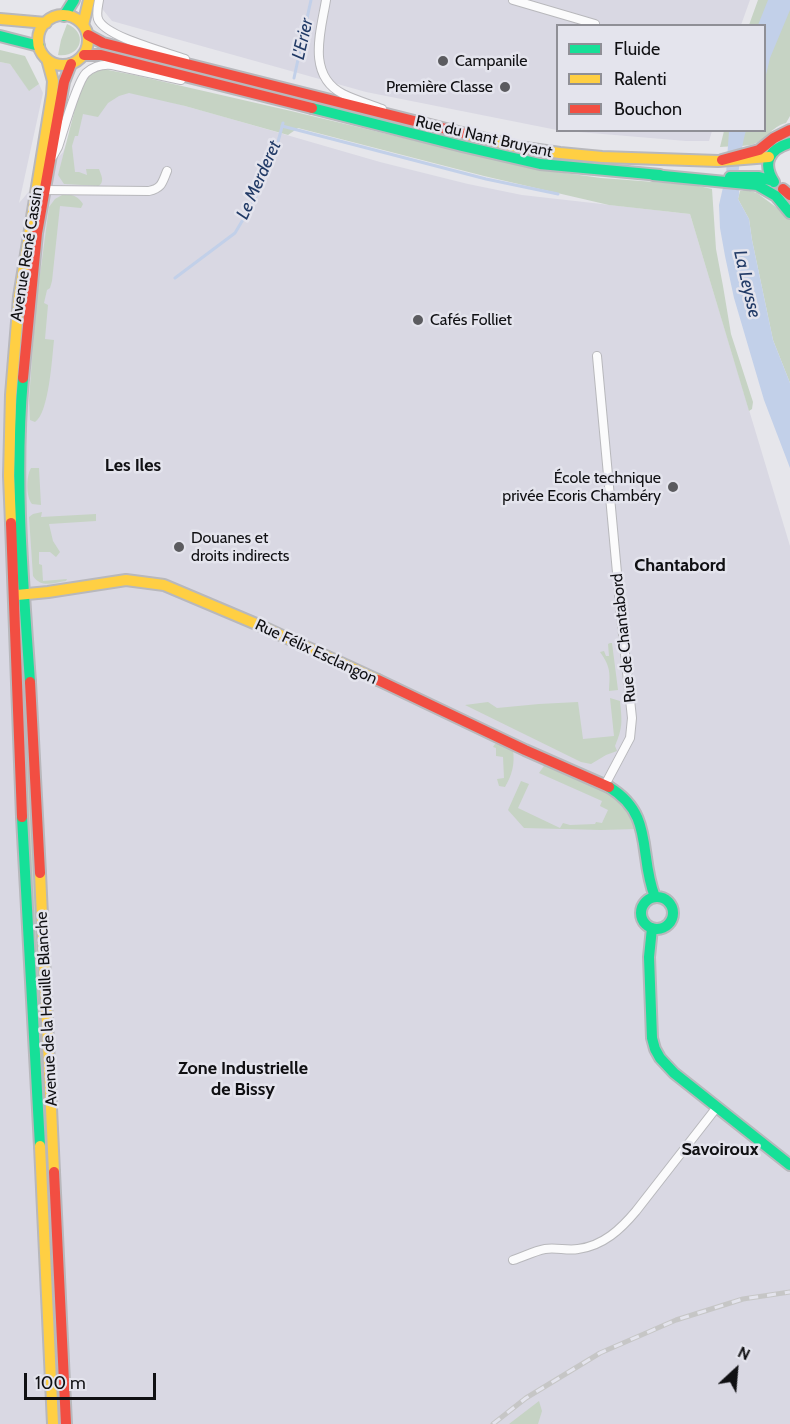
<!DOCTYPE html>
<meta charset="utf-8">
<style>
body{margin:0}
#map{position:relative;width:790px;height:1424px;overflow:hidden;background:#e6e6eb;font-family:Cabin,sans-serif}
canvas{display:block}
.legend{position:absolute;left:556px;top:24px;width:210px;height:108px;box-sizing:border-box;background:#e4e4ed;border:2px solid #8f8f96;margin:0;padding:8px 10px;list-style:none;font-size:18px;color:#101013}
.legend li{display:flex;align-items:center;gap:12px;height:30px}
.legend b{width:30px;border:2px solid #8f8f96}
.north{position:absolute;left:706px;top:1340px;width:60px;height:60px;-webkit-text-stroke:4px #e4e4ed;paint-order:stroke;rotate:26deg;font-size:16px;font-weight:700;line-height:24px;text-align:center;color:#101013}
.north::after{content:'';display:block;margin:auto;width:21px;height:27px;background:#101013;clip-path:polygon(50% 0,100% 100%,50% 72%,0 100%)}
.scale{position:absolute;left:24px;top:1373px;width:132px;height:27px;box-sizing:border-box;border:3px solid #101013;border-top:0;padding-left:8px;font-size:18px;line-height:21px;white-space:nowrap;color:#101013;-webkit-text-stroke:4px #e4e4ed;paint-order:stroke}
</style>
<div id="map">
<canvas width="790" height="1424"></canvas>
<ul class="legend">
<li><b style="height:8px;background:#16e098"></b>Fluide</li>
<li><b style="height:8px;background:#ffcf43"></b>Ralenti</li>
<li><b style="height:8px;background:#f24e42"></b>Bouchon</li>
</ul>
<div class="north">N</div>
<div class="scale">100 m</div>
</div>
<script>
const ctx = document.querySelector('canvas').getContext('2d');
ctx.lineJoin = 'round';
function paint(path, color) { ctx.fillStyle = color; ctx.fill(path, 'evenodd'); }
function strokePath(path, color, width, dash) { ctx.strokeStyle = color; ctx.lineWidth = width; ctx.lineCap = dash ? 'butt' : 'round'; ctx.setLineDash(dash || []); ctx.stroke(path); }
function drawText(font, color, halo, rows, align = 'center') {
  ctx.font = font + ' Cabin,sans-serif'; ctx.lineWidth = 5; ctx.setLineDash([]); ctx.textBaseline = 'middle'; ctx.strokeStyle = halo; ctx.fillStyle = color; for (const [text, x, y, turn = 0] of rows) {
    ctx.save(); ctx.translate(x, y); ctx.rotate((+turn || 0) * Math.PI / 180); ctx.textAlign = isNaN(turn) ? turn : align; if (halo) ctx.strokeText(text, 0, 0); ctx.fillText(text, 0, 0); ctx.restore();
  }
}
paint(new Path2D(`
 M95 0H750L741 25 558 26 557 130 366 92 112 21Z
 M0 62 10 64 29 90 39 84 43 93 19 203 63 152 83 102 118 92H135L228 118 380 162 468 184 522 195 690 214 790 546V1424H0Z
 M567 131H712L709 141H686Z`), '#d9d8e3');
paint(new Path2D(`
 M758 0H790V116L786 123C771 127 767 139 754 144 745 147 730 146 720 147L724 131 764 130V26L749 25Z
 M67 24C89 33 81 58 58 55L61 40Z
 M0 50 25 56 39 84 29 91 10 64 0 62Z
 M103 69 134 75 291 111 529 168 601 178 694 185 712 189 716 249 723 286 731 334 753 402 752 409 749 411 690 214 609 205 484 176 298 128 288 135 185 106 129 93 119 96 108 103 98 117 83 114 78 136H75L72 146 75 172H79L87 175 86 169H99C101 175 105 181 99 186L64 184 58 175 76 105 84 82 89 76 97 71Z
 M747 190 757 193 784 213 790 209V383L773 340 752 240 749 219 738 199 740 191Z
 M62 195C72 194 77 195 83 204L81 208 60 206 52 281 50 288 47 290 44 303 48 305 45 339 54 340C52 358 49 413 35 422L30 420 29 400 36 305 49 207 55 199Z
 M31 468H39L41 505 32 504C26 497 26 476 31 468Z
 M42 512 41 517 96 514V521L49 524 53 541 60 552 56 557 50 552H39V564L42 565 43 581 67 579 66 581C53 583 41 588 33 576L29 517 33 514Z
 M18 638H25L42 1013V1030L40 1031 38 1029 34 994Z
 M610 643H612L618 690 609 691C610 674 611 667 600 652L604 651 606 656H609L608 644Z
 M610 698 620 701C622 722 623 727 615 746L617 751 606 755 591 764 581 762 465 705 488 702 497 708 539 704 578 702 583 739 614 736Z
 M500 743 513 750C515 764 512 775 505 787L499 786 497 779 504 778 503 757 496 756V748L493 747 495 744Z
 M548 765 616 796C628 805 633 816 636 829L601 830 524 828 508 810 521 781 529 784 518 808 560 828 563 823 570 825 595 824 596 822 602 823 608 810 600 806 602 801 539 773 544 766Z
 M40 1040 42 1041 43 1045 57 1325 55 1324 54 1320 39 1052Z
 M539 1401 542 1411 538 1424H509Z`), '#c6d3c4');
paint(new Path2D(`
 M768 0H790V10L770 58 765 79 764 26 758 25Z
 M729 131H746C743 138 737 177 738 185 739 191 740 193 738 199L749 219 752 240 773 340 790 383V468L764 400 734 298 725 256 720 228 719 205 726 174Z`), '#c2d0e9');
strokePath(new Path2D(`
 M294 78 311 0
 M282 126 486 179 558 194
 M175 278 235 233 254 201 275 153 283 123`), '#c2d0e9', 3);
const street = new Path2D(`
 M99 0C98 6 96 13 98 19 105 37 166 52 185 59
 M326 0C321 31 306 75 343 94 355 100 369 104 382 109
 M513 0 595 24
 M53 156 58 147C63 132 77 82 86 73 94 66 102 64 112 65L181 80
 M42 190 149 191C162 188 162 183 167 171
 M597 356 621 616 632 718 630 738 605 785
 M513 1260C523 1257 534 1251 545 1249 556 1247 567 1251 578 1249 603 1246 621 1229 636 1211L717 1107`);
const fast = new Path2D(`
 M64 16 74 0
 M0 36 39 46
 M312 108 462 146 540 164 660 175
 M653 175 757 185 776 196 790 213
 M730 177H759L773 181
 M774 182C762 163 769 149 790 143
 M23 378C14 479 23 581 30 682
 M609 787C655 815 638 854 655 897
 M22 817 40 1146
 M641 913a16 16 0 1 1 32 0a16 16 0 1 1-32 0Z
 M652 928 649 957 652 1038 655 1049 660 1058 674 1073 790 1165`);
const slow = new Path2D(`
 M38 40a25 25 0 1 1 50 0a25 25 0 1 1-50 0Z
 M0 19 46 23
 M83 25 89 0
 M466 134 518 147 560 153 602 157 718 161 769 157
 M11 523 9 476 11 395 19 297 52 95 53 81 47 59
 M17 595 48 592 126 580 164 585 261 626 378 680
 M40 873 54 1172
 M40 1146 53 1424`);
const jam = new Path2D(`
 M88 35 103 43 466 134
 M84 55H101L312 108
 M722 160 759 150 774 138 790 130
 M783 189 790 195
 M23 378 37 233 64 82 71 64
 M11 523 22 817
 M378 680 525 750 609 787
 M30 682 40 873
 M54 1172 66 1424`);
strokePath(street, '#b8b8bc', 10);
strokePath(fast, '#b8b8bc', 14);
strokePath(slow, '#b8b8bc', 14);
strokePath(jam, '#b8b8bc', 14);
strokePath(street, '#fbfbfc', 8);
strokePath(fast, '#16e098', 10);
strokePath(slow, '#ffcf43', 10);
strokePath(jam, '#f24e42', 10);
const rail = new Path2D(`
 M493 1424 526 1398 600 1353 676 1320 743 1299 790 1292`);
strokePath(rail, '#c6c6c6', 5);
strokePath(rail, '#e4e4ed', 3, [9]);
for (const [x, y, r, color] of [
 [443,61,6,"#5b5b5f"],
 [505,87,6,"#5b5b5f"],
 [418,320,6,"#5b5b5f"],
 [673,487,6,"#5b5b5f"],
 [179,547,6,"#5b5b5f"]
]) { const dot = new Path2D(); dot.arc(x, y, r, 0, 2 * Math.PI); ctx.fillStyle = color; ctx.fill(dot); strokePath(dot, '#e4e4ed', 2); }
drawText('16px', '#101013', '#e4e4ed', [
 ["Campanile",455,61],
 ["Première Classe",493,87,"right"],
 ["Cafés Folliet",430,320],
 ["École technique",661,478,"right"],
 ["privée Ecoris Chambéry",661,496,"right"],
 ["Douanes et",191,538],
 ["droits indirects",191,556]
], 'left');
drawText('16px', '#101013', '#e4e4ed', [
 ["Rue du Nant Bruyant",484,137,13],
 ["Avenue René Cassin",27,254,-81],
 ["Rue de Chantabord",624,638,-96],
 ["Rue Félix Esclangon",316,652,25],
 ["Avenue de la Houille Blanche",47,1009,-93]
]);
drawText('italic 18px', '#213a66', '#e4e4ed', [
 ["L'Erier",303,39,-77],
 ["Le Merderet",259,180,-66],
 ["La Leysse",747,284,77]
]);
drawText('bold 18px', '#101013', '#e4e4ed', [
 ["Les Iles",133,466],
 ["Chantabord",680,566],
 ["Zone Industrielle",243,1069],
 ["de Bissy",243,1090],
 ["Savoiroux",720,1150]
]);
</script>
